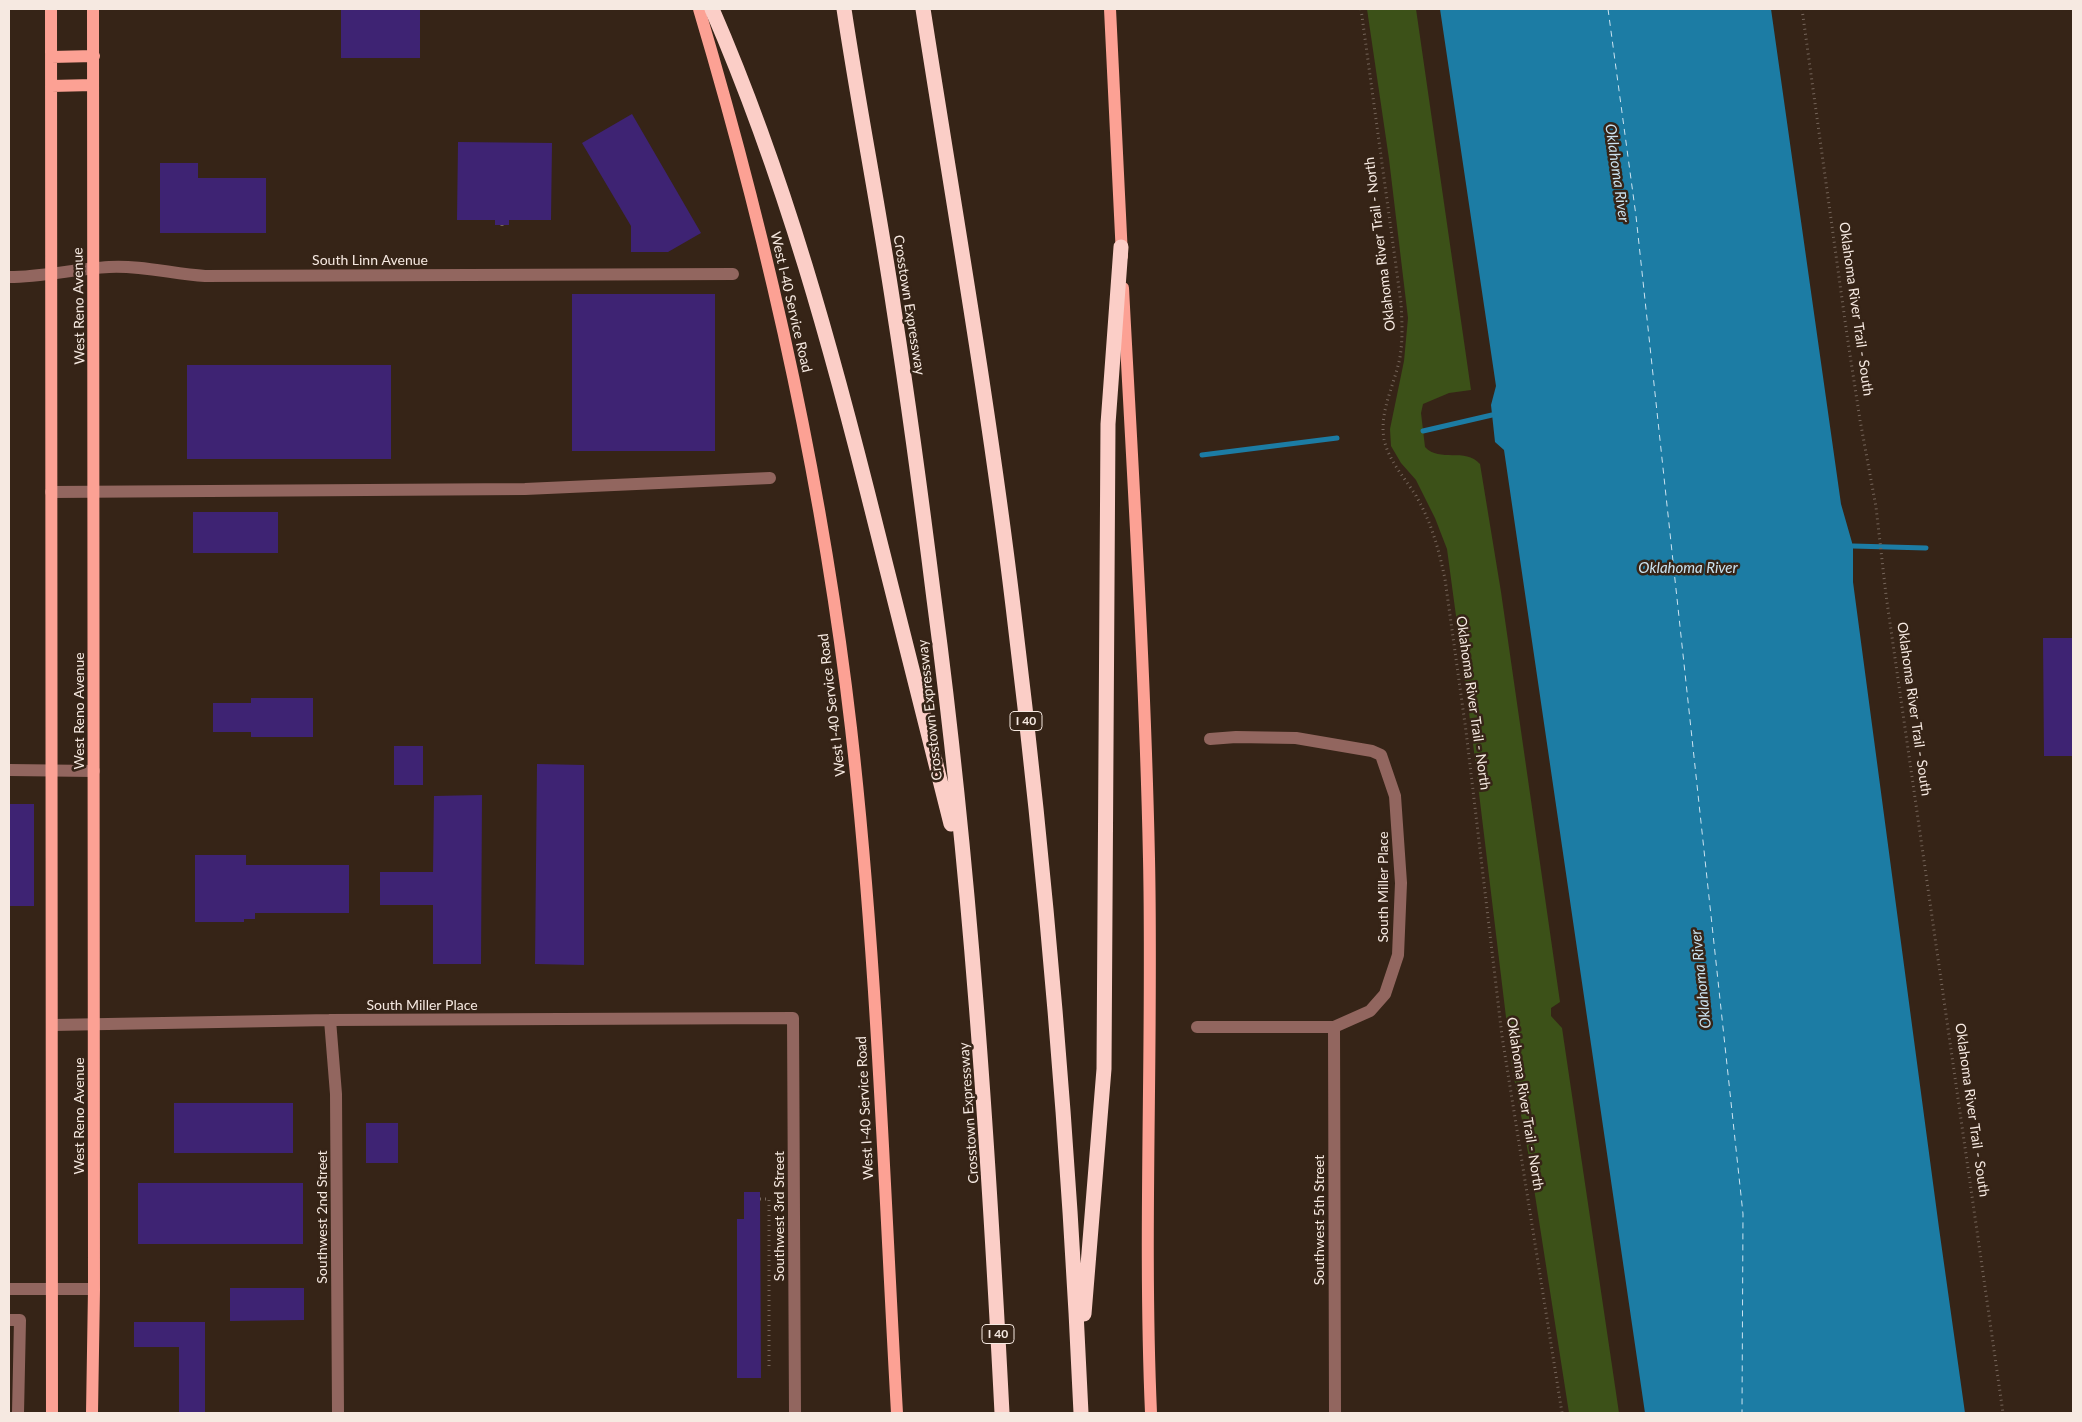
<!DOCTYPE html>
<style>
body{margin:0}
#map{position:relative;width:2082px;height:1422px;overflow:hidden;background:#362417;font-family:Lato,sans-serif}
canvas{display:block}
.frame{position:absolute;inset:0;border:10px solid #f6e9e1;pointer-events:none}
</style>
<div id="map">
<canvas width="2082" height="1422"></canvas>
<div class="frame"></div>
</div>
<script>
const ctx = document.querySelector('canvas').getContext('2d');
ctx.lineJoin = 'round';
function paint(path, color) { ctx.fillStyle = color; ctx.fill(path, 'evenodd'); }
function strokePath(path, color, width, dash) { ctx.strokeStyle = color; ctx.lineWidth = width; ctx.lineCap = dash ? 'butt' : 'round'; ctx.setLineDash(dash || []); ctx.stroke(path); }
function drawText(font, color, halo, rows, align = 'center') {
  ctx.font = font + ' Lato,sans-serif'; ctx.lineWidth = 5; ctx.setLineDash([]); ctx.textBaseline = 'middle'; ctx.strokeStyle = halo; ctx.fillStyle = color; for (const [text, x, y, turn = 0] of rows) {
    ctx.save(); ctx.translate(x, y); ctx.rotate((+turn || 0) * Math.PI / 180); ctx.textAlign = isNaN(turn) ? turn : align; if (halo) ctx.strokeText(text, 0, 0); ctx.fillText(text, 0, 0); ctx.restore();
  }
}
paint(new Path2D(`
 M1367 9H1416L1471 390 1449 393 1423 404 1421 413 1425 447C1440 463 1465 447 1480 464L1501 592 1560 1002 1551 1008V1016L1562 1028 1619 1413H1569L1530 1163 1512 1067 1472 735 1447 549 1435 518 1416 480 1401 463 1391 446 1390 429 1404 361 1408 318 1389 159Z`), '#3c5118');
paint(new Path2D(`
 M1440 9H1771L1841 504 1853 546V582L1939 1228 1965 1413H1645L1504 450 1495 442 1491 405 1496 386Z`), '#1c7ca4');
strokePath(new Path2D(`
 M1423 431 1492 415
 M1202 455 1337 438
 M1853 546 1926 548`), '#1c7ca4', 5);
strokePath(new Path2D(`
 M1608 9 1636 216 1743 1214 1742 1413`), '#cbe3f1', 1, [6, 5]);
paint(new Path2D(`
 M341 9H420V58H341Z
 M632 114 701 233 668 252H631V226L582 143Z
 M458 142 552 143 551 220H509V225H495V220H457Z
 M160 163H198V178H266V233H160Z
 M572 294H715V451H572Z
 M187 365H391V459H187Z
 M193 512H278V553H193Z
 M2043 638H2073V756H2044Z
 M251 698H313V737H251V732H213V703H251Z
 M394 746H423V785H394Z
 M537 764 584 765V965L535 964Z
 M482 795 481 964H433V905H380V872H433L434 796Z
 M9 804H34V906H9Z
 M195 855H246V865H349V913H255V919H244V922H195Z
 M174 1103H293V1153H174Z
 M366 1123H398V1163H366Z
 M138 1183H303V1244H138Z
 M744 1192H760L761 1378H737V1219H744Z
 M230 1288H304V1320L230 1321Z
 M134 1322H205V1413H179V1347H134Z`), '#3e2373');
strokePath(new Path2D(`
 M1361 9 1401 303C1402 321 1403 339 1400 357 1395 384 1379 411 1384 439 1388 460 1405 478 1416 496 1431 521 1439 550 1445 579L1466 731 1502 1036 1562 1413
 M1802 9 1847 335 1860 420 1876 507 1886 595 2003 1413
 M502 225V227
 M760 1199H769V1370`), '#75655a', 3, [1, 4]);
strokePath(new Path2D(`
 M9 277C42 277 75 269 109 267 141 265 173 274 205 276L733 274
 M51 492 525 489 770 478
 M9 770 94 771
 M330 1020 336 1094 338 1413
 M52 1025 330 1020 793 1018 795 1413
 M1197 1027H1334L1370 1011 1385 994 1398 955 1401 883 1395 796 1381 755 1372 751 1296 738 1236 737 1210 739
 M1334 1027 1335 1413
 M9 1289H94
 M9 1320H20L18 1413`), '#92665f', 12);
strokePath(new Path2D(`
 M51 9 52 1413
 M699 9C769 244 823 485 851 728 877 956 884 1185 897 1413
 M1110 9 1122 256
 M51 57 94 56
 M51 86 93 85
 M1123 288C1133 478 1145 669 1149 859 1153 1044 1143 1229 1151 1413
 M92 1413 94 1289 93 9`), '#fca194', 12);
strokePath(new Path2D(`
 M712 9C785 177 833 353 877 530 902 628 927 726 951 824
 M844 9C859 109 879 209 894 310 909 406 922 503 934 599 970 869 988 1141 1002 1413
 M923 9C954 208 989 406 1013 606 1046 874 1069 1143 1081 1413
 M1084 1314 1104 1069 1108 424 1121 247`), '#fbcec7', 15);
for (const [x, y, w] of [
 [1026,721,32],
 [998,1334,32]
]) { const box = new Path2D(); box.roundRect(x - w / 2, y - 9.5, w, 19, 4); ctx.fillStyle = '#362417'; ctx.fill(box); strokePath(box, '#f6e9e1', 1); }
drawText('bold 12px', '#f6e9e1', null, [
 ["I 40",1026,721],
 ["I 40",998,1334]
]);
drawText('14px', '#f6e9e1', '#362417', [
 ["Oklahoma River Trail - North",1380,244,-97],
 ["South Linn Avenue",370,260],
 ["West I-40 Service Road",791,302,77],
 ["Crosstown Expressway",909,305,81],
 ["West Reno Avenue",79,306,-91],
 ["Oklahoma River Trail - South",1856,309,82],
 ["Oklahoma River Trail - North",1473,703,82],
 ["West I-40 Service Road",832,705,-97],
 ["Oklahoma River Trail - South",1914,709,82],
 ["Crosstown Expressway",930,710,-96],
 ["West Reno Avenue",79,711,-90],
 ["South Miller Place",1383,887,-90],
 ["South Miller Place",422,1005],
 ["Oklahoma River Trail - North",1525,1104,81],
 ["West I-40 Service Road",865,1108,-93],
 ["Oklahoma River Trail - South",1972,1110,82],
 ["Crosstown Expressway",969,1113,-94],
 ["West Reno Avenue",79,1116,-90],
 ["Southwest 3rd Street",779,1216,-90],
 ["Southwest 2nd Street",322,1217,-90],
 ["Southwest 5th Street",1319,1220,-90]
]);
drawText('italic 15px', '#cbe3f1', '#362417', [
 ["Oklahoma River",1617,173,82],
 ["Oklahoma River",1688,568],
 ["Oklahoma River",1701,979,-96]
]);
</script>
